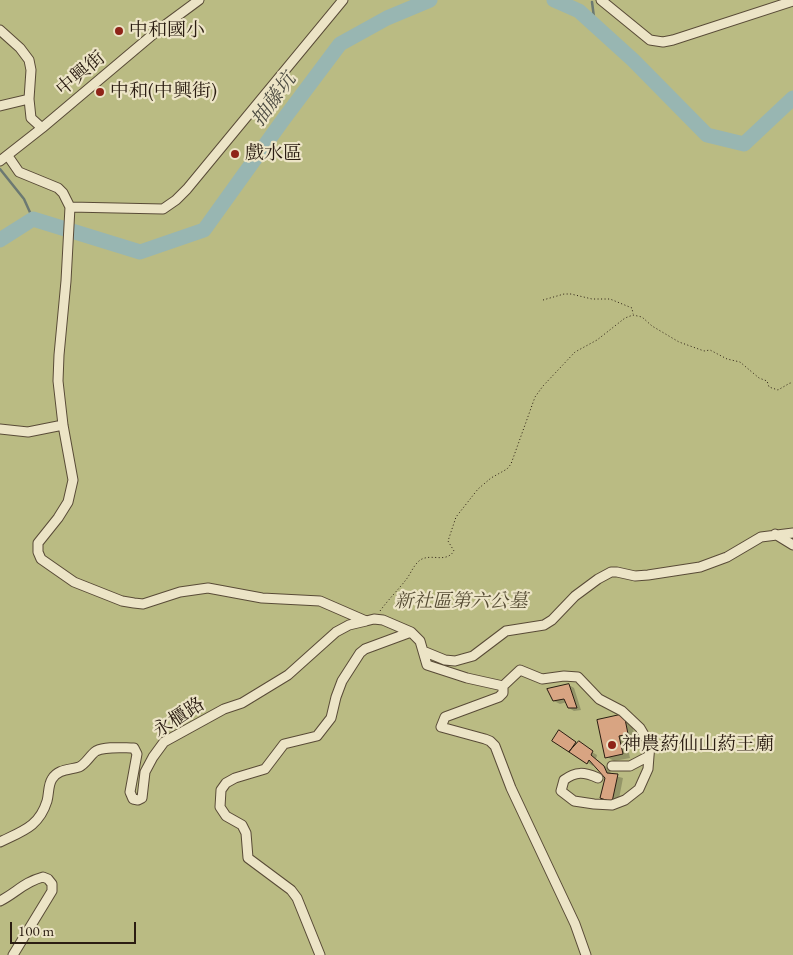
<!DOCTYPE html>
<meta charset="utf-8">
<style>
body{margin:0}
#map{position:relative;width:793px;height:955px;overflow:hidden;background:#e2d5a7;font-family:"EB Garamond",serif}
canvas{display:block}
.scale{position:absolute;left:10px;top:922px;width:126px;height:22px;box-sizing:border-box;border:2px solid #2b1d12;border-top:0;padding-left:6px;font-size:15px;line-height:18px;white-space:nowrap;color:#2b1d12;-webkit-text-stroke:4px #ece4c6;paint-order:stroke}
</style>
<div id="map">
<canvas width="793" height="955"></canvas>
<div class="scale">100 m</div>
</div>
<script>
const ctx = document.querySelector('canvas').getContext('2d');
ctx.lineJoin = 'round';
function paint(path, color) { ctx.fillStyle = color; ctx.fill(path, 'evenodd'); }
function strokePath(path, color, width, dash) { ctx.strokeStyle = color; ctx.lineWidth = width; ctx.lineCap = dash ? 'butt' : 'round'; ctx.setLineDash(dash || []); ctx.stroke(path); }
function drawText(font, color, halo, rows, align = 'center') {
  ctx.font = font + ' "EB Garamond","Noto Serif TC",serif'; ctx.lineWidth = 4.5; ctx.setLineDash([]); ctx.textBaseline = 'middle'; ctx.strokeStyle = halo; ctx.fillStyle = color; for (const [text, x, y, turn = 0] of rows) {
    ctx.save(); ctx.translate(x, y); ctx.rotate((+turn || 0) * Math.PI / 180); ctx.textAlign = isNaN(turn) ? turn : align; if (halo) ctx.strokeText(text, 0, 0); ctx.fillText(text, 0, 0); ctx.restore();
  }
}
paint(new Path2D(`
 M0 0H793V955H0Z`), '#babb83');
paint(new Path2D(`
 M569 685 574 688 581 710 574 711 569 708 567 702 560 704 554 701Z
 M623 716 631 720 635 738 626 740 630 758 614 761 607 757Z
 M559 732 597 755 596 759 610 770 611 775 623 778 618 804 601 797 606 777 594 764 593 766 554 740Z`), '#0003');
strokePath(new Path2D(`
 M592 2 595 25
 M0 169 24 199 33 219`), '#6c7972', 2.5);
strokePath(new Path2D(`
 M554 0 579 11 633 60 707 135 744 144 793 98
 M0 240 33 219 140 252 204 230 283 120 340 44 387 18 430 0`), '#98b6b2', 15);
const building = new Path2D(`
 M569 684 577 708H568L564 699 553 701 547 689Z
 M624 714 628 734 619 736 623 754 605 758 597 720Z
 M559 730 576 742 569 752 552 741Z
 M579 741 593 751 591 755 604 766 607 773 618 774 612 802 600 798 605 778 589 760 587 764 569 752Z`);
paint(building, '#d8a482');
strokePath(building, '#2b1d12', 1);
const minor = new Path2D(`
 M601 0 650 40 663 42 673 40 793 1
 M0 30 20 48 29 60 31 70 29 99 31 118 42 128
 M0 106 29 99
 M8 156 19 172 58 188 63 193 70 207 66 281 59 355 58 381 63 425 73 480 68 502 58 518 38 543V552L41 559 74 582 122 601 134 603 143 604 180 592 208 588 262 598 320 601 366 621 374 619 383 620 411 632 420 641 427 665 467 678 503 686V693L499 697 445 717 441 727 485 739 490 741 495 746 511 788 575 924 586 955
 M0 161 42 128 157 31 199 0
 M70 207 163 209 176 200 187 189 343 0
 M0 429 28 432 63 425
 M775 534 793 545
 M423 651 445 660 455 661 473 656 506 631 544 625 552 620 575 596 598 579 611 572H617L635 576 648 575 700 567 727 557 761 537 793 533
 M503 686 520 670 542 679 564 676 578 677 599 699 622 711 640 728 650 745 649 756 630 766H612
 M598 778C584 772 576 771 564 780L561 791 574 801 594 804 612 805 625 800 639 789 648 769 649 756
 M0 842C22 831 39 827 47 801 49 794 48 785 52 779 58 769 69 770 79 767 86 764 90 755 96 751 106 746 123 748 134 748L137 754 130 792 133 799 138 800 142 798 145 772 153 757 164 742 224 709 242 703 288 675 336 632 349 625 366 621
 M0 901C16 893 24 882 43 877L48 879 52 884V891L13 955
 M320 955 297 898 291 890 248 858 246 833 242 825 226 816 220 807 221 790 226 783 235 778 265 769 284 744 317 736 331 718 336 697 342 681 360 653 365 649 411 632`);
strokePath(minor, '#594b37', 11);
strokePath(new Path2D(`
 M543 300 564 294H571L592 299H610L632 308 633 314
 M380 611C388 600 397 591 405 581 411 574 414 563 422 559 433 554 446 563 454 551L448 541 456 517 478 489 491 478 507 469 511 464 535 397 543 386 575 352 597 340 625 318 633 315 642 317 652 326 679 342 704 351 710 350 727 359 740 362 759 378 767 381 769 387 778 390 790 383H793`), '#2b1d12', 1, [1, 2.5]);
strokePath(minor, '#ece4c6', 9);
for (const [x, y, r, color] of [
 [119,31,5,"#8f2418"],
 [100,92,5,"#8f2418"],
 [235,154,5,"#8f2418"],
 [612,745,5,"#8f2418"]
]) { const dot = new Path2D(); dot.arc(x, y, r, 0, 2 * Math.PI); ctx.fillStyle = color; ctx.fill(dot); strokePath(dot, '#ece4c6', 2); }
drawText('19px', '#2b1d12', '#ece4c6', [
 ["中和國小",129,31],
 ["中和(中興街)",110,92],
 ["戲水區",245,154],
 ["神農葯仙山葯王廟",622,745]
], 'left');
drawText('19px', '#2b1d12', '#ece4c6', [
 ["中興街",81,74,-40],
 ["永櫃路",179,718,-33]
]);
drawText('italic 19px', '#564c34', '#ece4c6', [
 ["新社區第六公墓",461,602]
]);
drawText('italic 20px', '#4c4b42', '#ece4c6', [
 ["抽藤坑",274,100,-54]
]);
</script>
